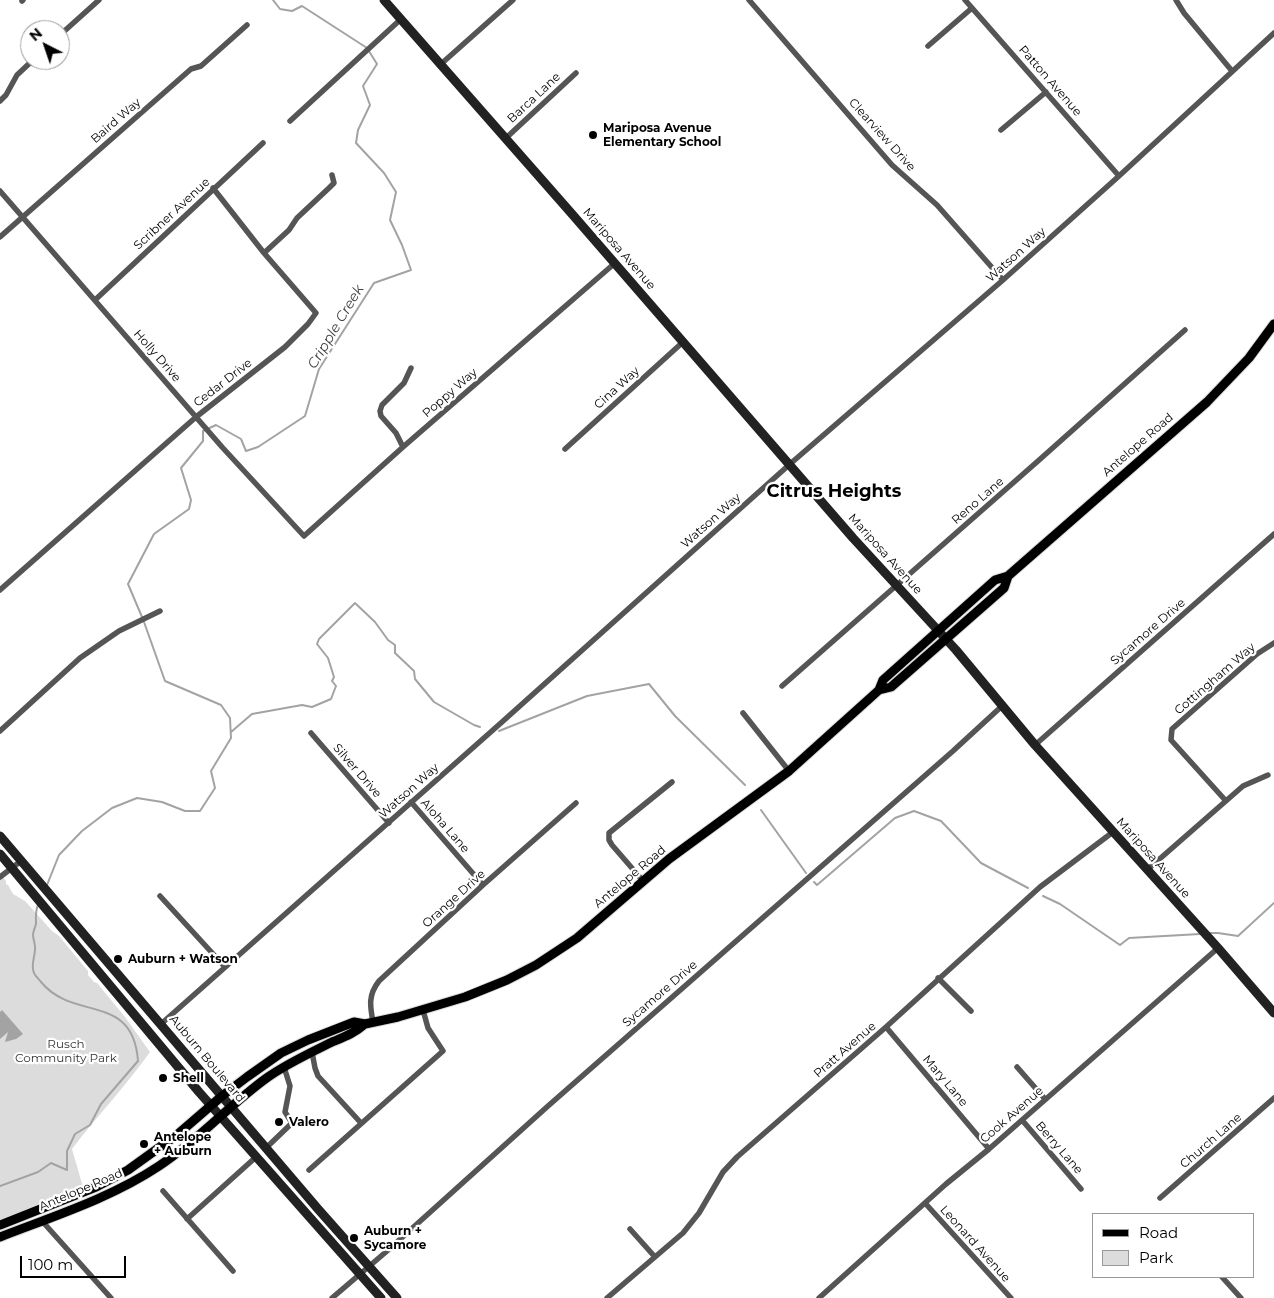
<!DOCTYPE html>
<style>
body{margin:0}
#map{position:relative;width:1274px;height:1298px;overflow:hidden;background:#fff;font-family:Montserrat,sans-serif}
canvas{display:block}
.legend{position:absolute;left:1092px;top:1213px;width:162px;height:65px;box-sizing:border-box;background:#fff;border:1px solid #999;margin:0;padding:6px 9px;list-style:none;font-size:15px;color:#000}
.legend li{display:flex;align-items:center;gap:10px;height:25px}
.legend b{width:25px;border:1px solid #999}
.north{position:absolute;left:20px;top:20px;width:50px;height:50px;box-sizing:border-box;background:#fff;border:1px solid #999;border-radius:50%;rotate:319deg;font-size:14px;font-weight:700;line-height:20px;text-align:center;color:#000}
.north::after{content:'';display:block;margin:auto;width:18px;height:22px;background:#000;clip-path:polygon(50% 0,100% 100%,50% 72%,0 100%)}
.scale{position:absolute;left:20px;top:1256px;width:106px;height:22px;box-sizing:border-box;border:2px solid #000;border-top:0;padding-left:6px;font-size:15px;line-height:18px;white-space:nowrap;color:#000;-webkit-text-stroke:4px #fff;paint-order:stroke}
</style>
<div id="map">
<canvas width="1274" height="1298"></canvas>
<ul class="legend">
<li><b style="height:6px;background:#000"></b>Road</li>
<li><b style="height:14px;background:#dcdcdc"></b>Park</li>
</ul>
<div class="north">N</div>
<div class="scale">100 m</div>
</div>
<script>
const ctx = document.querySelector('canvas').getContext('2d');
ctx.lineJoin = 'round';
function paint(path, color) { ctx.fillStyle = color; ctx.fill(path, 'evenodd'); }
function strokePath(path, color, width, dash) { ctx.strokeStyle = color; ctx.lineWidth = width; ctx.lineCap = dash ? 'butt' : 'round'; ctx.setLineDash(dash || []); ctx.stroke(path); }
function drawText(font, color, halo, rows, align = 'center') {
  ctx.font = font + ' Montserrat,sans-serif'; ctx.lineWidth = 4.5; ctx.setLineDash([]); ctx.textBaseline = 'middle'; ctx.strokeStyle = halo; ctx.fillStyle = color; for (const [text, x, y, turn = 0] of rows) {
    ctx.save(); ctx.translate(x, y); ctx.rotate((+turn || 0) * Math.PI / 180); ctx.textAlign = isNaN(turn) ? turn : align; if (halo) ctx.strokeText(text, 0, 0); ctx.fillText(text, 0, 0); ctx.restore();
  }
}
paint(new Path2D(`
 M0 873 6 881V884L8 885 13 894 25 901 52 931 59 936 88 971V975L94 982 97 983 125 1017 150 1052C126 1086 97 1116 72 1149L83 1187 0 1220Z`), '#dcdcdc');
paint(new Path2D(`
 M2 1010 23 1034 16 1039 5 1042 8 1032 0 1039V1012Z`), '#a3a3a3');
strokePath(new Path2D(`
 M142 617 128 584 154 534 189 509 191 500 181 468 203 441V431L216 425 241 439 246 451 258 447 305 416 319 369 374 283 411 270 402 245 390 220 396 192 384 173 356 143 358 130 370 105 363 86 377 64 367 48 302 6 292 11 280 9 273 0
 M499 731 587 696 649 684 675 716 745 785
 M231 732 252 714 302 705 312 707 331 699 336 686 332 681 334 677 328 658 317 644 319 639 355 603 375 622 388 640 395 645V653L414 671 415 679 434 702 474 725 480 727
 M761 810 806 873
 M814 882 817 885 895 818 914 811 941 821 981 863 1028 888
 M47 885 59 855 82 831 112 808 137 798 162 802 185 811H200L215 788 211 771 231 738 230 718 221 705 165 681 144 622
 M1043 896 1060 904 1120 945 1129 938 1200 934
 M1209 933H1218L1238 936 1274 903
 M0 1186 38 1172 51 1163 67 1170V1151L75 1134 90 1125 101 1104 138 1061C133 992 74 1022 41 982 39 979 35 976 34 973 30 965 36 955 35 947 35 943 33 939 33 935 33 931 35 928 36 924 36 917 35 912 38 905`), '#a3a3a3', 2);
const primary = new Path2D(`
 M879 690 891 687 1004 588 1008 576
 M0 1225 96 1187 128 1170 178 1134 222 1096 247 1077 281 1053 308 1040 354 1022 365 1024 398 1017 465 997 507 980 536 965 577 938 669 859 789 771 879 690 883 680 995 580 1008 576 1207 402 1249 358 1274 324
 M0 1237C54 1216 111 1198 159 1166 199 1140 230 1104 268 1077 288 1063 310 1053 332 1042 344 1037 355 1033 365 1024`);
strokePath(primary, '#dbdbdb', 11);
strokePath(new Path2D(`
 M749 0 892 165 937 205 1003 280
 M965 0 1119 176
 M1176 0 1184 13 1232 71
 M22 1 23 0
 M60 35 99 0
 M928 46 972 8
 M441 64 513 0
 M0 101 6 95 17 75 33 60
 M290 121 401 19
 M1001 130 1046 92
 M506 138 576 73
 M0 191 222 447 304 536 403 447 615 263
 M0 237 191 69 201 66 247 25
 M264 253 289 230 297 218 329 188 334 183 332 175
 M95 300 263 143
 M403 447 396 433 381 416 380 411 382 405 404 383 411 368
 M565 449 683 342
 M0 590 196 417 285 347 308 324 316 313 264 253 213 188
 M782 686 1038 461 1185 330
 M743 713 789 771
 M0 731 80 658 119 631 160 611
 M311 733 389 823
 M1035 745 1274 534
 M1226 801 1171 740 1172 729 1257 654 1274 643
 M411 802 483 885
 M1147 870 1243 786 1268 775
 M0 877 21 861
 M644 882 612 845 609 840V833L672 782
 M160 896 225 967
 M938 978 971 1011
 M373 1022C370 1006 368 995 379 981L483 885 576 803
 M161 1024 502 722 790 464 1003 280 1119 176 1274 33
 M886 1027 989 1149
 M312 1052 315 1068 318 1076 361 1123
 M1017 1067 1045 1099
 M1022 1120 1081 1189
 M267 1147 292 1123 285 1112 290 1086 284 1067
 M309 1170 443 1051 428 1028 423 1010
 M163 1191 233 1271
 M1160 1198 1274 1098
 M925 1203 1011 1298
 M187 1219 256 1157
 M42 1221 111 1298
 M630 1229 655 1257
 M1222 1277 1241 1298
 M332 1298 387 1251 548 1106 953 751 1002 706
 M607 1298 683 1233 699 1213 723 1172 737 1157 886 1027 1040 887 1113 832
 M819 1298 946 1184 989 1149 1218 948`), '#555', 5.5);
strokePath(new Path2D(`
 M384 0 572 214 853 538 956 650 1035 745 1218 948 1274 1013
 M0 836 318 1209 397 1298
 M0 854 199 1092 381 1298`), '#222', 9);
strokePath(primary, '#000', 9);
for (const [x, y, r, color] of [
 [593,135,5,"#000"],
 [118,959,5,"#000"],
 [163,1078,5,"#000"],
 [279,1122,5,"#000"],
 [144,1144,5,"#000"],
 [354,1238,5,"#000"]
]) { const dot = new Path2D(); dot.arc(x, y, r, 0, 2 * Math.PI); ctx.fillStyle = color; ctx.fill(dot); strokePath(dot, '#fff', 2); }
drawText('12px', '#000', '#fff', [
 ["Patton Avenue",1050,81,49],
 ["Barca Lane",534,98,-43],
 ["Baird Way",116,121,-41],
 ["Clearview Drive",882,135,48],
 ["Scribner Avenue",172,214,-43],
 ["Mariposa Avenue",619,249,49],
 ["Watson Way",1016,255,-42],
 ["Holly Drive",157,356,49],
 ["Cedar Drive",223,383,-38],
 ["Cina Way",617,388,-42],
 ["Poppy Way",450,393,-41],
 ["Antelope Road",1138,445,-41],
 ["Reno Lane",978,501,-41],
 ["Watson Way",711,521,-42],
 ["Mariposa Avenue",885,554,48],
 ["Sycamore Drive",1148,632,-41],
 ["Cottingham Way",1215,679,-41],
 ["Silver Drive",357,771,49],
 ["Watson Way",409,791,-42],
 ["Aloha Lane",445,826,49],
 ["Mariposa Avenue",1153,858,48],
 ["Antelope Road",630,877,-40],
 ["Orange Drive",454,899,-42],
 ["Sycamore Drive",660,994,-41],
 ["Pratt Avenue",845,1050,-41],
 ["Auburn Boulevard",207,1059,50],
 ["Mary Lane",945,1081,50],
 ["Cook Avenue",1012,1115,-41],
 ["Church Lane",1211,1141,-41],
 ["Berry Lane",1059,1148,49],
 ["Antelope Road",81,1190,-23],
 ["Leonard Avenue",975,1244,48]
]);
drawText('bold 12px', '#000', '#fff', [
 ["Mariposa Avenue",603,128],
 ["Elementary School",603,142],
 ["Auburn + Watson",128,959],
 ["Shell",173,1078],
 ["Valero",289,1122],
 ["Antelope",154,1137],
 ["+ Auburn",154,1151],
 ["Auburn +",364,1231],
 ["Sycamore",364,1245]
], 'left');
drawText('12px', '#333', '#fff', [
 ["Rusch",66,1044],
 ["Community Park",66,1058]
]);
drawText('italic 14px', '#444', '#fff', [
 ["Cripple Creek",336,327,-59]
]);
drawText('bold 18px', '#000', '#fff', [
 ["Citrus Heights",834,492]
]);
</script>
